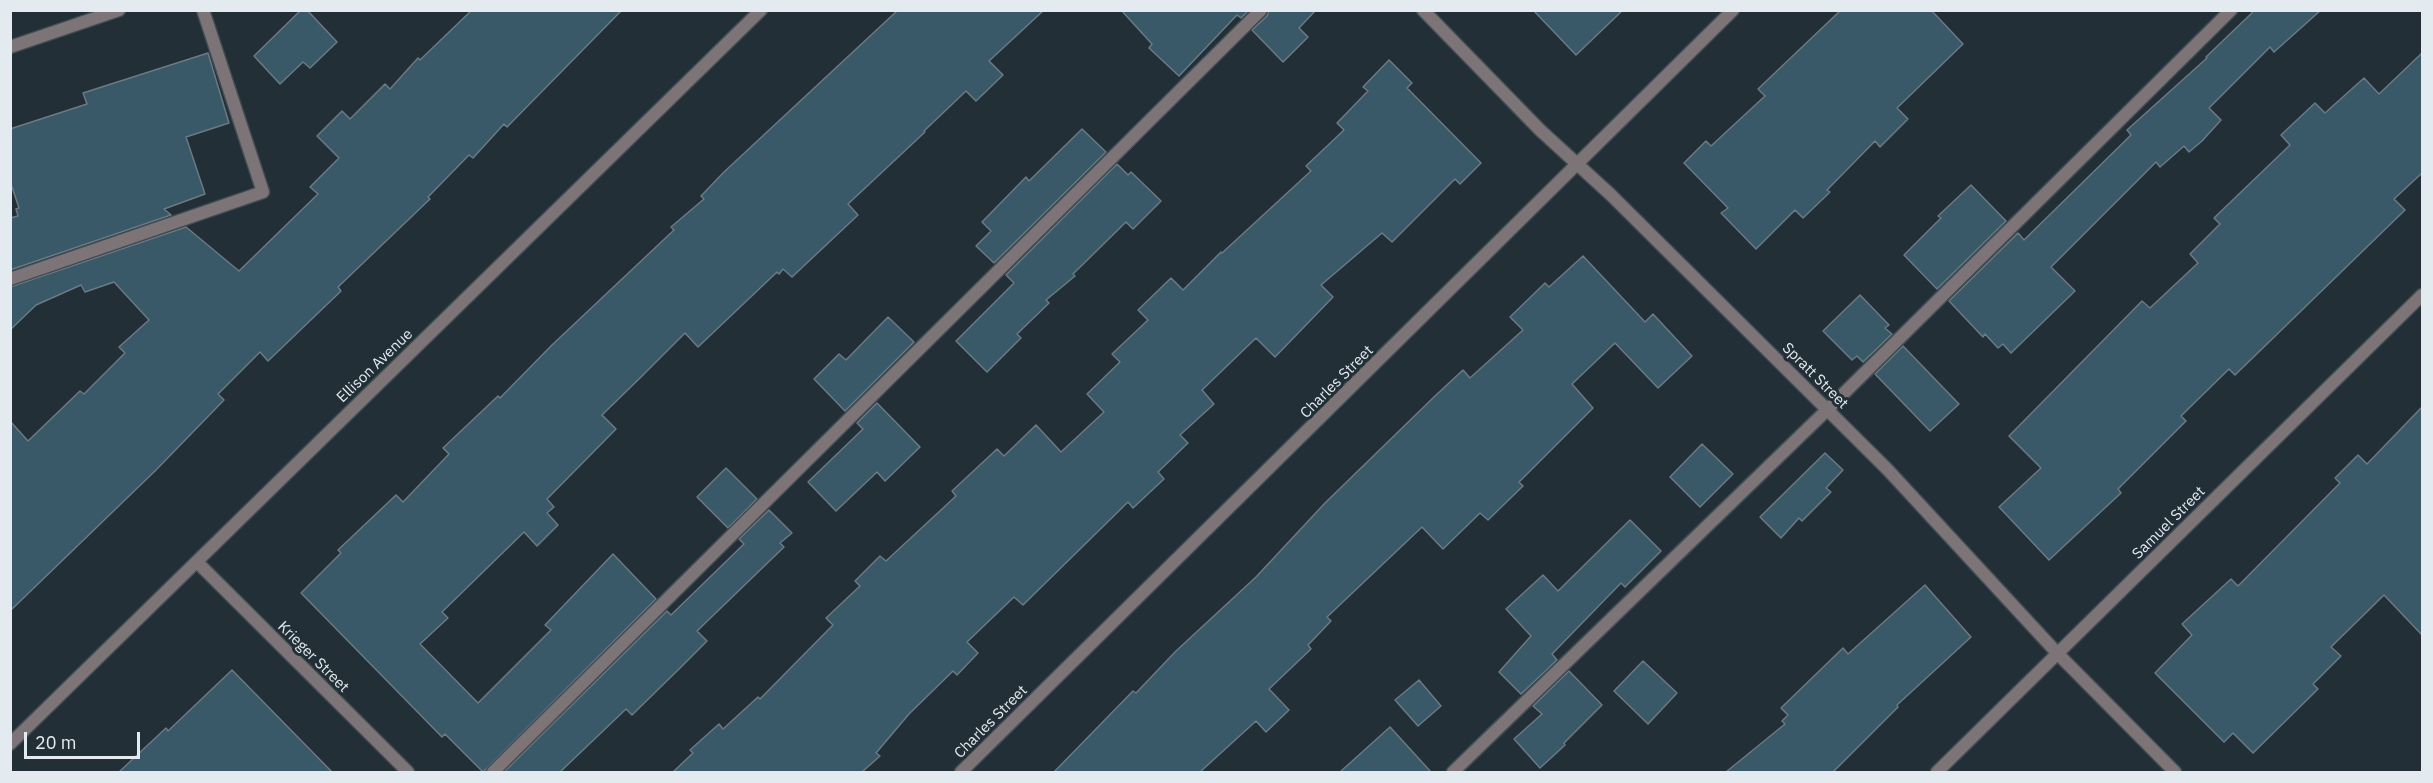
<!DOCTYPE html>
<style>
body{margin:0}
#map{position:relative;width:2433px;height:783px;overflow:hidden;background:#222f36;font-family:"IBM Plex Sans",sans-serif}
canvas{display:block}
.frame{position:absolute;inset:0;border:12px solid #e3ebf0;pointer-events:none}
.scale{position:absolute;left:24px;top:732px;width:116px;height:27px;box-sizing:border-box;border:3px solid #e3ebf0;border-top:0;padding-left:8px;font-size:18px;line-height:21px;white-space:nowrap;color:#e3ebf0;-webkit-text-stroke:4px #222f36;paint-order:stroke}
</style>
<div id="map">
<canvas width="2433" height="783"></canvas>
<div class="frame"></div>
<div class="scale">20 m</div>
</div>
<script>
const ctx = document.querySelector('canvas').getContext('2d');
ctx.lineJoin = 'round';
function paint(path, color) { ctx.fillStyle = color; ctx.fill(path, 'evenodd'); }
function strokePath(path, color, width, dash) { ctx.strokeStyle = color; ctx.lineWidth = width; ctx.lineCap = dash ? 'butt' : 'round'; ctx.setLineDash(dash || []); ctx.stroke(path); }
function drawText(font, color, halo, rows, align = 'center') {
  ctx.font = font + ' "IBM Plex Sans",sans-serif'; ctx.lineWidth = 6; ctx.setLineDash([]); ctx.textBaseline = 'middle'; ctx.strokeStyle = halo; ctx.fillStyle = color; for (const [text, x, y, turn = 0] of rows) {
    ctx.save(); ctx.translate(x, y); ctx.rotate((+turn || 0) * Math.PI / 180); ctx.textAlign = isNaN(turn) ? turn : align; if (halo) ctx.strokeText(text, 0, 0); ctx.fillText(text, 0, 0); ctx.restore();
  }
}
const building = new Path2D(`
 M301 10H307L337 42 310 68 303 62 280 84 254 56Z
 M472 10H622L507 127 504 124 473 158 469 155 428 197 430 199 338 287 341 291 268 361 260 352 218 394 224 400 156 470 10 611V421L28 441 80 391 84 394 125 353 119 347 149 320 114 282 85 292 81 285 36 305 10 330V287L186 227 239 271 318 194 310 187 339 158 317 136 342 111 350 119 385 84 390 89 418 58 420 60Z
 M898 10H1044L989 61 1003 75 976 101 966 91 924 131 925 132 848 204 858 215 792 277 783 269 779 274 777 272 698 347 685 333 640 378 602 415 616 429 547 499 554 507 547 513 558 525 537 546 524 532 442 612 448 618 420 644 478 703 551 630 545 625 613 554 656 599 483 772 445 734 442 737 301 593 341 553 338 550 396 495 403 502 449 454 443 448 498 396 500 398 552 345 674 230 671 227 704 199 701 196 724 172Z
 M1121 10H1249L1241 18 1237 15 1179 76 1149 48 1152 44Z
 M1269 10H1316L1299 28 1308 37 1283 62 1252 30 1267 16Z
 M1533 10H1623L1576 55Z
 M1841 10H1931L1963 44 1897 108 1908 119 1880 147 1875 141 1827 190 1830 192 1803 218 1795 210 1756 249 1721 213 1728 208 1684 163 1706 141 1711 146 1765 96 1758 89Z
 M2255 10H2321L2274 52 2270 47 2209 108 2221 120 2202 141 2189 152 2184 146 2160 167 2156 162 2051 267 2075 291 2011 353 2003 344 1998 348 1985 334 1983 337 1949 301 2018 233 2024 240 2131 135 2127 130 2207 58 2206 57Z
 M208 53 229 123 186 137 205 194 164 209 171 215 10 270V218L18 216 16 209 19 208 10 181V129L87 104 83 93Z
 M2422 53V173L2394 199 2405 210 2235 375 2229 369 2181 416 2186 421 2118 489 2121 493 2049 560 1999 507 2041 468 2009 436 2142 301 2150 308 2198 263 2190 254 2220 224 2214 218 2290 145 2281 135 2315 103 2325 113 2364 78 2379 94Z
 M1389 60 1412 83 1407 88 1481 163 1460 184 1455 179 1392 242 1382 233 1321 285 1333 297 1275 357 1256 338 1202 390 1214 404 1180 435 1188 443 1158 472 1164 479 1133 508 1128 502 1023 605 1014 597 967 642 978 653 957 675 953 671 909 714 876 753 880 756 862 772H673L693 753 690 750 719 724 723 729 758 697 760 699 833 625 826 618 860 586 855 581 880 556 886 561 956 496 952 491 997 449 1004 456 1036 425 1061 452 1104 412 1087 394 1120 362 1112 354 1148 320 1138 310 1171 278 1183 290 1221 252 1222 253 1311 171 1306 166 1344 130 1337 123 1368 91 1363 87Z
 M1082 129 1106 152 994 263 976 246 991 231 982 222 1026 177 1029 181Z
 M1117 164 1128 175 1131 172 1161 201 1133 229 1126 222 1073 274 1075 276 1046 300 1049 303 1017 334 1021 338 987 372 956 341 1014 283 1006 275Z
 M1971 185 2006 221 1937 289 1904 255 1941 218 1938 216Z
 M1583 256 1645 322 1653 314 1692 356 1658 388 1615 343 1572 384 1593 408 1519 482 1523 486 1488 520 1480 513 1443 549 1422 527 1327 617 1331 621 1308 645 1311 649 1269 689 1289 710 1266 732 1256 721 1200 772H1054L1133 691 1136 693 1176 651 1256 577 1325 503 1435 396 1463 370 1470 378 1523 330 1510 317 1545 283 1549 287Z
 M1860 295 1889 325 1885 328 1892 334 1863 362 1857 356 1852 360 1823 331Z
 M888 317 914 342 845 411 814 379 839 354 846 360Z
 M1903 346 1959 404 1930 431 1875 374Z
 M877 403 920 447 885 481 877 472 836 511 808 482 863 429 857 423Z
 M2422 407V635L2384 595 2331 647 2341 656 2313 684 2318 689 2253 753 2233 733 2224 742 2155 673 2192 635 2182 624 2231 579 2238 586 2340 483 2335 478 2358 455 2367 464Z
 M1702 444 1733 474 1700 507 1670 477Z
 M1825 453 1843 470 1826 488 1831 492 1802 521 1799 518 1781 538 1760 517Z
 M726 468 757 499 728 528 697 497Z
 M769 510 792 533 780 543 784 547 697 631 707 641 678 670 632 715 626 709 560 772H504L667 611 671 615 744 544 739 539Z
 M1630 520 1661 551 1625 587 1621 583 1552 654 1557 660 1521 694 1499 672 1531 636 1506 609 1543 575 1558 591Z
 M1925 585 1971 637 1897 705 1898 707 1833 772H1726L1785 724 1782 721 1788 715 1781 708 1843 648 1848 654Z
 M1643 661 1677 693 1648 724 1614 691Z
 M232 670 332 772H119L166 728 168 731Z
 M1569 671 1602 705 1564 743 1565 745 1540 768 1514 739 1542 714 1533 706Z
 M1419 680 1441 706 1418 726 1395 700Z
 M1390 727 1431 772H1340Z`);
paint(building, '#395868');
strokePath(building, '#6b7a83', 1.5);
const lane = new Path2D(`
 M10 279 263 192 203 10
 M493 772 1261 10
 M1453 772 1828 409 2231 10`);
const street = new Path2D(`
 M1423 10 1540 130 1611 195 1888 470 2058 654 2175 772
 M10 47 119 10
 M197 562 408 772
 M10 744 761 10
 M961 772 1733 10
 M1937 772 2422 295`);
strokePath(lane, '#414d54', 15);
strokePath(street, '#414d54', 15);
strokePath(lane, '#7c7476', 12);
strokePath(street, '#7c7476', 12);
drawText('15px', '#e3ebf0', '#222f36', [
 ["Ellison Avenue",375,366,-44],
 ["Spratt Street",1815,376,45],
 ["Charles Street",1337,382,-45],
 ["Samuel Street",2169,523,-45],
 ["Krieger Street",313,657,45],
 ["Charles Street",991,722,-45]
]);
</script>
